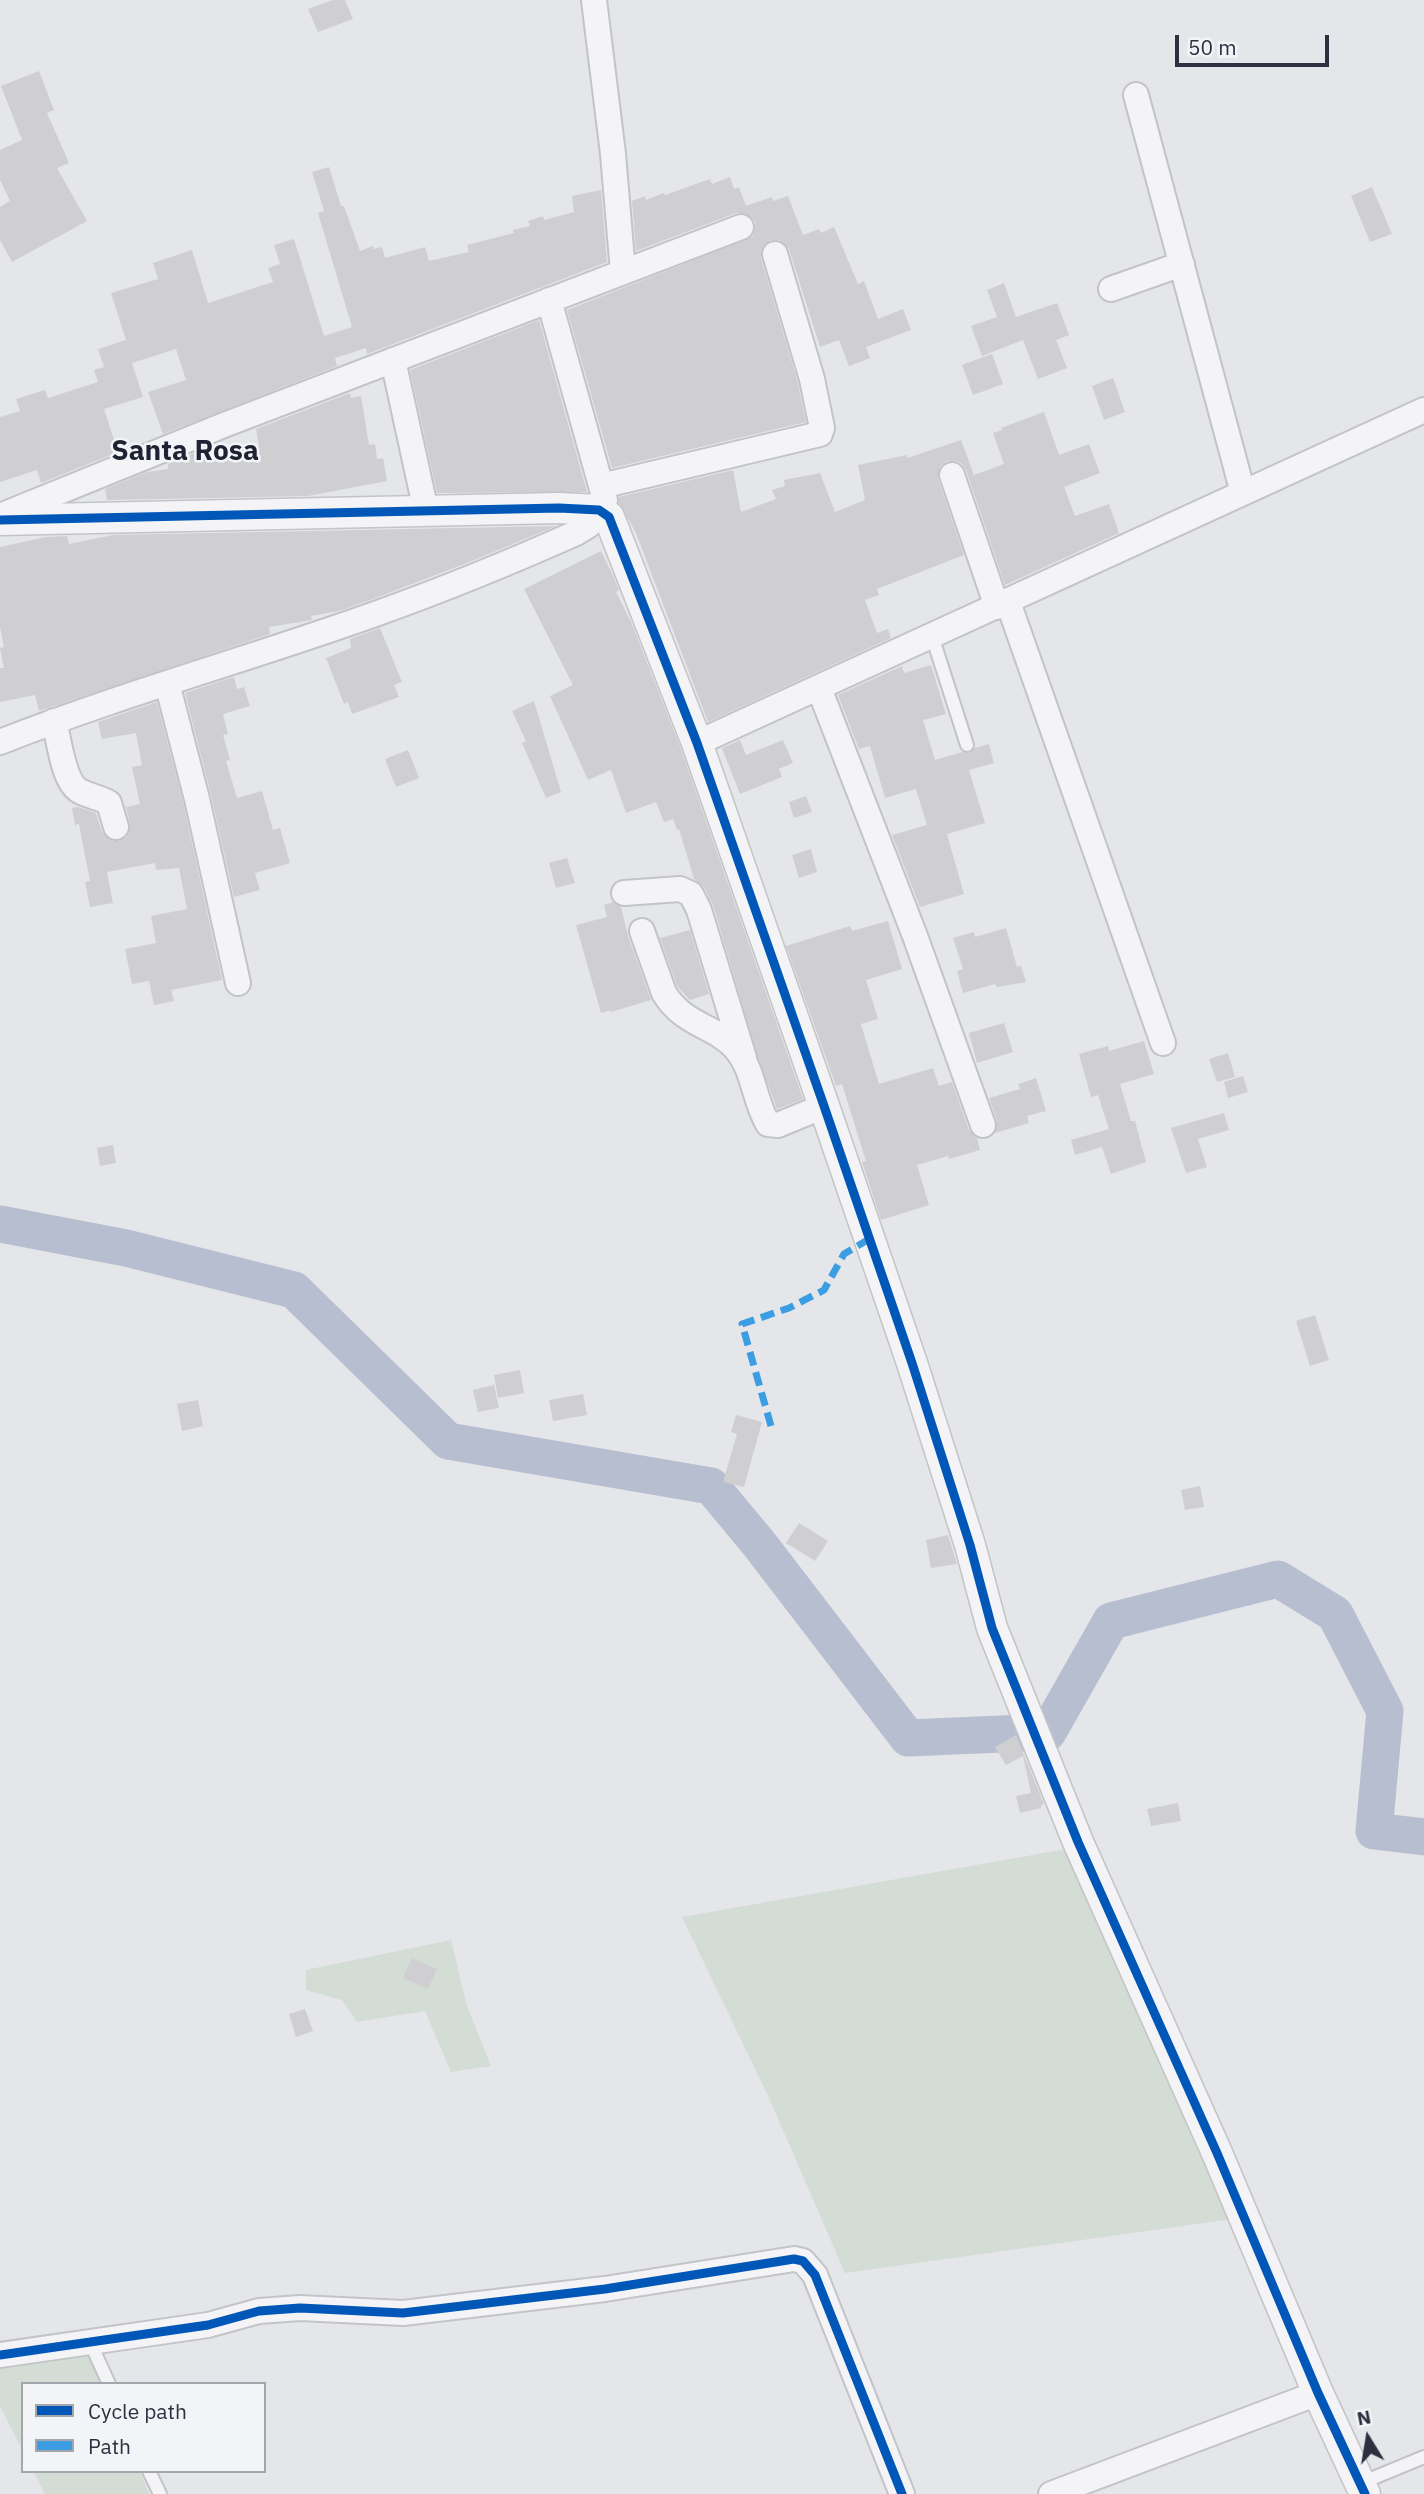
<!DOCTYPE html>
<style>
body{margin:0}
#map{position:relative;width:1424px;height:2494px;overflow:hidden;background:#e5e6e9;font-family:"IBM Plex Sans",sans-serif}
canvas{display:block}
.legend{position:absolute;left:21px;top:2382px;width:245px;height:91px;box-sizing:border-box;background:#f3f4f8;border:2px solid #a4a6ae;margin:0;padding:9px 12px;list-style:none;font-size:21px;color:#2d3040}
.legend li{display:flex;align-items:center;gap:14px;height:35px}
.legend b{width:35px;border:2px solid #a4a6ae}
.north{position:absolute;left:1333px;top:2403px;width:70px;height:70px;-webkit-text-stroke:5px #f3f4f8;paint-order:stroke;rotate:349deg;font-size:19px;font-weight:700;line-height:28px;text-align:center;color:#2d3040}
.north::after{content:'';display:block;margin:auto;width:24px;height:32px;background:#2d3040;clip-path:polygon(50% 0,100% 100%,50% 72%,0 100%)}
.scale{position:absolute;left:1175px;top:35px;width:154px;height:32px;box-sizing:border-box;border:4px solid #2d3040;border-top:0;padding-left:9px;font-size:21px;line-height:24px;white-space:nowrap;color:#2d3040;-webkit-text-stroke:5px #f3f4f8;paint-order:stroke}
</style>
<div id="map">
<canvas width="1424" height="2494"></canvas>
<ul class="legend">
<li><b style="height:9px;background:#0057b8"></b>Cycle path</li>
<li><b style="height:9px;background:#3d9de3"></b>Path</li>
</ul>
<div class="north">N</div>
<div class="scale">50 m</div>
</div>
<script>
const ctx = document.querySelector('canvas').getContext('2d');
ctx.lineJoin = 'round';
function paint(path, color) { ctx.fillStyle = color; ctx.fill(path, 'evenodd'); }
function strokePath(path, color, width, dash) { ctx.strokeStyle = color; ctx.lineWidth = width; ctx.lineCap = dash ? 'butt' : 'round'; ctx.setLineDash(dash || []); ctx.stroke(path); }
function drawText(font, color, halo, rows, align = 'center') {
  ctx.font = font + ' "IBM Plex Sans",sans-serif'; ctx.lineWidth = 5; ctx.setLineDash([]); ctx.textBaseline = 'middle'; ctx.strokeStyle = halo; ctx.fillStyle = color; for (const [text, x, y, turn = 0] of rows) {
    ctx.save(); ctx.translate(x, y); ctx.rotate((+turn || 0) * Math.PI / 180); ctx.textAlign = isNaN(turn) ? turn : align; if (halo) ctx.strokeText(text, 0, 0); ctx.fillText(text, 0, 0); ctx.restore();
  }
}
paint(new Path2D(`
 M1072 1848 1233 2219 845 2273 769 2098 682 1917Z
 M451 1940 467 2006 491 2066 451 2072 425 2011 357 2022 342 2000 306 1990V1970Z
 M87 2351 101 2384H23V2451L0 2406V2362Z
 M33 2471H140L149 2494H45Z`), '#d4dcd6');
strokePath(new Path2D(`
 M0 1224 126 1248 294 1290 448 1441 711 1486 760 1545 908 1738 1048 1732 1111 1621 1278 1579 1335 1614 1385 1711 1374 1831 1424 1837`), '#b7bed0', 37);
paint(new Path2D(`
 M333 0H345L353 19 318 32 308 9Z
 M39 71 54 110 47 113 69 163 57 168 87 221 12 262 0 240V207L10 201 0 180V150L22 140 1 86Z
 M329 167 341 206H344L360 251 373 246 374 249 382 247 385 258 425 247 429 261 469 252 467 245 514 233 513 230 530 226 528 221 543 216 544 220 574 212 572 196 601 190 607 262 367 354 366 348 335 358 337 366 163 434 148 392 186 380 176 349 132 363 143 397 104 409 118 452 41 483 37 470 0 482V417L20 411 16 399 45 390 48 398 98 382 94 370 104 367 98 349 126 340 111 293 158 279 153 263 192 250 208 303 273 282 268 268 280 264 274 245 294 239 324 336 352 327 318 213 324 211 312 172Z
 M730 177 734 189 739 187 746 206 772 197 773 201 788 196 803 235 819 229 821 233 834 227 858 284 864 281 878 319 903 309 911 330 866 347 870 358 849 366 839 340 820 347 789 249 779 240H770L761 250V258L798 383 806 422 612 468 567 310 752 237 755 230V221L744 213H736L636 251 632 201 645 196 646 200 664 193 665 195 710 179 712 184Z
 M1372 187 1392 234 1370 242 1351 196Z
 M1004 283 1016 317 1057 303 1069 335 1056 340 1067 368 1038 379 1023 340 982 356 971 326 997 317 987 290Z
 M539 320 587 492 437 493 410 370Z
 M992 354 1003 384 973 395 962 365Z
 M1113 378 1125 412 1104 420 1092 386Z
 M350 393 351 398 361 396 369 445 375 444 377 459 383 458 387 481 308 496 107 500 105 489 147 472 168 469V464L204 449 206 455 259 446 256 429Z
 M1044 412 1059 455 1089 444 1100 473 1064 487 1075 516 1109 504 1119 533 1005 585 966 470 962 464 956 461H947L940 466 938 479 964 555 877 589 879 595 865 600 877 633 888 629 891 638 708 722 636 533 619 503V497L733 470 741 512 776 499 772 490 785 486 784 480 820 473 835 512 865 500 858 465 907 455V458L961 440 974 475 1004 464 993 433 1002 430 1001 428Z
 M556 526 472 561 373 599 339 611 311 616 312 620 269 627 270 634 39 711 35 695 0 702V668H4L0 648 4 647 0 627V547L46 537 67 536 69 544 113 535Z
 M601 551 614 578 619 590 616 592 632 624 681 749 803 1099 777 1109 758 1057 713 905 704 887 694 879 679 829 677 830 673 819 664 822 656 802 626 813 611 770 588 780 550 696 573 685 524 589Z
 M380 628 402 682 394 685 399 697 352 714 348 702 344 704 326 658 351 648 350 639Z
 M931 665 946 714 923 720 935 760 962 752 969 753 975 748 989 744 994 763 969 770 985 823 947 834 964 894 920 907 892 835 927 825 916 789 885 798 870 746 859 749 838 695 902 666 904 673Z
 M234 677 237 689 244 687 250 706 223 714 228 734 223 735 230 760 226 761 237 798 262 791 273 830 280 828 290 863 255 873 260 890 234 897 211 795 185 693Z
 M534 701 561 792 546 798 522 743 526 741 512 711Z
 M157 702 183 802 222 980 171 990 174 1001 154 1005 149 981 132 984 125 949 156 943 151 916 187 909 179 868 156 870 155 863 107 872 113 903 90 907 85 882 90 881 79 824 75 825 72 808 78 807 96 813 102 832 112 841H119L127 837 130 824 126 807 140 804 132 767 142 765 136 733 102 739 98 722Z
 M740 740 746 755 783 740 793 763 779 769 782 777 740 794 722 748Z
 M408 750 419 778 396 787 385 759Z
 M806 796 812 812 794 818 789 802Z
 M811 849 817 872 799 878 792 855Z
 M567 858 575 883 556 888 549 863Z
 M613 902 621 907 628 936 651 1000 611 1012V1010L601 1013 576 925 607 917 604 905Z
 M888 921 902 969 866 980 878 1019 861 1024 879 1084 933 1068 939 1086 952 1082 969 1130 977 1138 980 1150 949 1159 948 1156 917 1165 929 1205 881 1220 862 1162 866 1161 842 1084 836 1086 786 946 850 926 852 931Z
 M1006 928 1017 967 1021 966 1026 982 997 987 995 984 963 993 957 971 963 969 953 938 974 932 975 937Z
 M690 930 709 994 690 1000 677 986 660 938Z
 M1004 1023 1013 1052 977 1063 969 1033Z
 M1144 1041 1154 1074 1120 1084 1131 1121H1135L1146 1162 1111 1174 1102 1147 1075 1155 1071 1140 1109 1129 1098 1095 1091 1097 1079 1054 1108 1046 1109 1051Z
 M1228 1053 1235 1077 1217 1082 1209 1059Z
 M1243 1076 1248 1092 1228 1098 1224 1082Z
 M1036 1078 1046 1111 1027 1116 1029 1123 995 1133 997 1121 989 1098 1020 1089 1018 1084Z
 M1224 1113 1229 1130 1198 1139 1207 1167 1186 1173 1171 1128Z
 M113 1145 116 1163 100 1166 97 1148Z
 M1315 1315 1329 1360 1310 1366 1296 1321Z
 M520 1370 524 1393 498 1398 494 1375Z
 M494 1385 499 1408 478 1412 473 1390Z
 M583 1394 587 1415 553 1421 549 1400Z
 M198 1400 203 1426 182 1431 177 1404Z
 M736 1415 762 1422 744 1487 723 1482 737 1434 731 1432Z
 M1200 1486 1204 1507 1185 1510 1181 1490Z
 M799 1523 828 1541 815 1561 786 1543Z
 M948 1535 957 1564 931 1568 926 1540Z
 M1016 1735 1044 1804 1041 1805V1808L1020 1813 1016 1796 1031 1793 1023 1756 1006 1765 995 1747Z
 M1178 1803 1181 1821 1151 1826 1147 1809Z
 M412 1958 437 1969 428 1989 403 1978Z
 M305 2009 313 2031 296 2037 289 2014Z`), '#cfcfd2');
const service = new Path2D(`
 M932 636 967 745
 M90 2342 109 2384
 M149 2471 160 2494
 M1361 2483 1424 2457`);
const minor = new Path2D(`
 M594 0 613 154 623 272
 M1136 95 1243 493
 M1111 289 1182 264
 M549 300 605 500
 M393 360 426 511
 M952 475 997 607
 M601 486 820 434 822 428 812 379 775 254
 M0 516 224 425 741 227
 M1008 602 1163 1043
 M167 683 197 799 238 983
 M819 688 915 936 983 1125
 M54 721C59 739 63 780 78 790 87 796 100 797 109 803L116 827
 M0 742C124 693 253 658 378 613 445 589 511 562 576 533L589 525 599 510
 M697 743 1424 410
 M624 893 680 889 691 894 699 910 744 1058
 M642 931 664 993C684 1026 715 1025 736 1049 754 1070 754 1101 768 1124L778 1125 824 1106
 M0 2355 208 2325 259 2311 300 2308 403 2313 605 2289 794 2259 803 2261 815 2275 902 2494
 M1051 2494 1318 2393`);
const tertiary = new Path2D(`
 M0 520 559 508 599 510 609 517 697 743 824 1106 912 1363 970 1545 992 1628 1078 1842 1217 2153 1318 2393 1365 2494`);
strokePath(service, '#c3c4c7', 16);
strokePath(minor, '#c3c4c7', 28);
strokePath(tertiary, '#c3c4c7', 33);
strokePath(service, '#f4f4f6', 12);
strokePath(minor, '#f4f4f6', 24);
strokePath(tertiary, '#f4f4f6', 30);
strokePath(new Path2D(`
 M771 1426 742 1324 789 1308 824 1290 844 1254 869 1239`), '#3d9de3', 7, [14, 7]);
strokePath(new Path2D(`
 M0 520 559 508 599 510 609 517 697 743 824 1106 912 1363 970 1545 992 1628 1078 1842 1217 2153 1318 2393 1365 2494
 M0 2355 208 2325 259 2311 300 2308 403 2313 605 2289 794 2259 803 2261 815 2275 902 2494`), '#0057b8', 9);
drawText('bold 28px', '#1f2232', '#f3f4f8', [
 ["Santa Rosa",185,452]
]);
</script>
